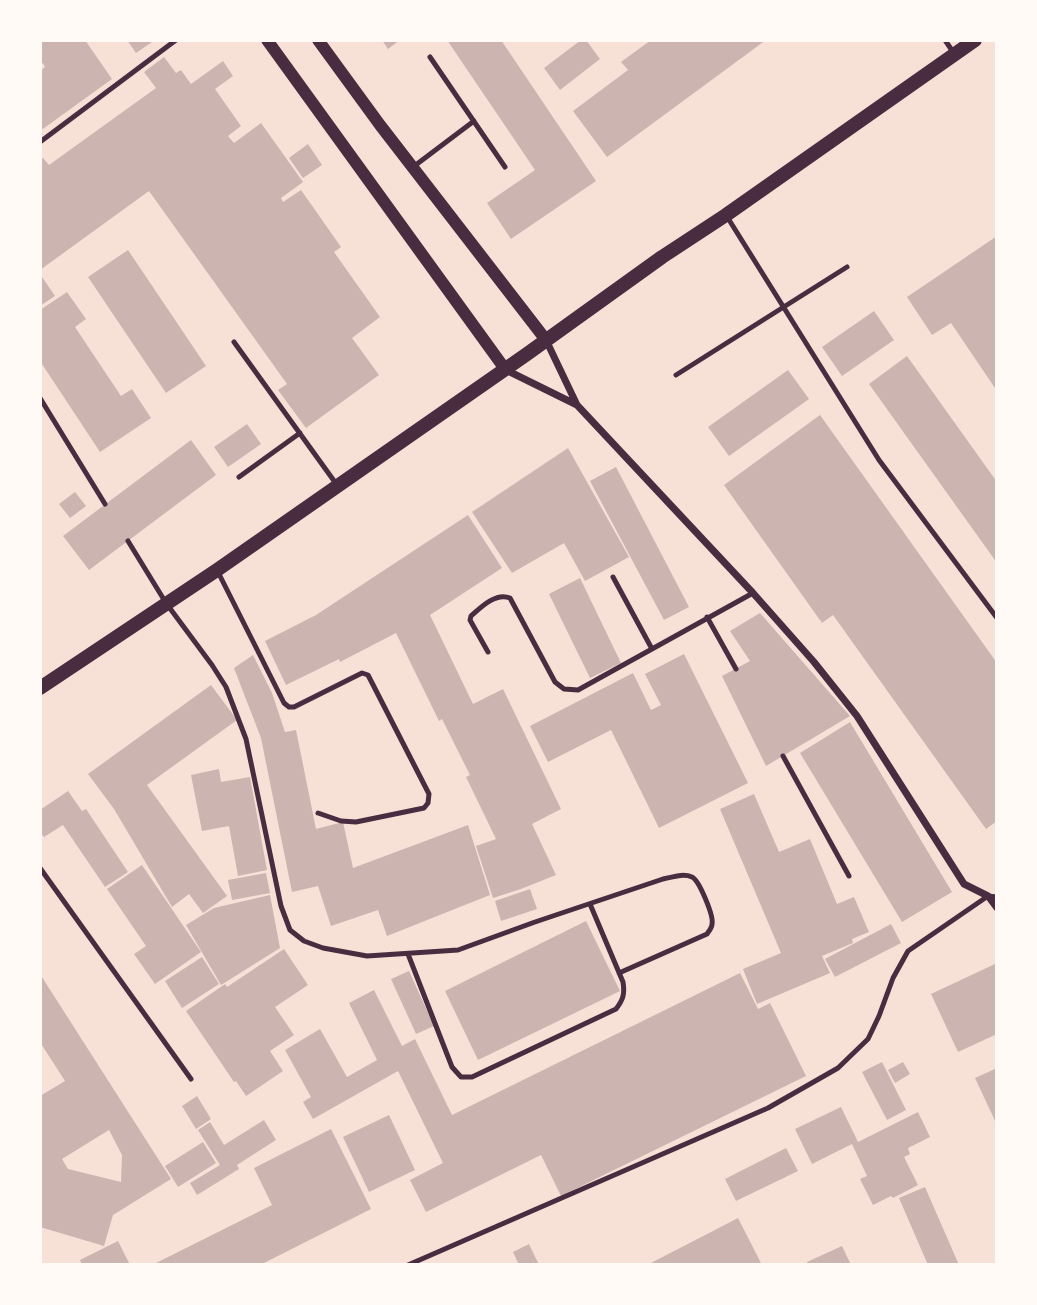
<!DOCTYPE html>
<style>
body{margin:0}
#map{position:relative;width:1037px;height:1305px;overflow:hidden;background:#f7e1d7;font-family:"Public Sans",sans-serif}
canvas{display:block}
.frame{position:absolute;inset:0;border:42px solid #fffaf5;pointer-events:none}
</style>
<div id="map">
<canvas width="1037" height="1305"></canvas>
<div class="frame"></div>
</div>
<script>
const ctx = document.querySelector('canvas').getContext('2d');
ctx.lineJoin = 'round';
function paint(path, color) { ctx.fillStyle = color; ctx.fill(path, 'evenodd'); }
function strokePath(path, color, width, dash) { ctx.strokeStyle = color; ctx.lineWidth = width; ctx.lineCap = dash ? 'butt' : 'round'; ctx.setLineDash(dash || []); ctx.stroke(path); }
paint(new Path2D(`
 M40 40H85L112 79 40 131V71L45 67 43 63 40 66Z
 M127 40H155L136 53Z
 M382 40H400L388 49Z
 M447 40H501L596 181 511 239 487 203 535 170Z
 M581 40H586L600 59 560 90 544 68Z
 M651 40H766L607 157 573 111 628 70 621 62Z
 M164 57 176 73 181 70 191 84 223 61 233 76 215 89 241 126 228 136 234 143 261 123 303 182 281 198 283 202 301 190 341 247 334 252 380 317 352 338 379 375 306 428 278 390 287 384 149 191 40 270V160L43 158 49 165 156 88 144 72Z
 M308 144 322 165 303 178 289 158Z
 M997 236V391L951 323 932 335 907 297Z
 M128 250 206 366 166 393 88 277Z
 M40 274 55 296 40 306Z
 M67 292 86 319 75 327 121 396 132 389 151 418 100 452 40 361V310Z
 M874 311 894 340 842 376 822 347Z
 M907 356 997 482V563L869 384Z
 M788 370 809 399 729 456 708 427Z
 M820 415 997 663V821L986 829 833 615 822 623 724 485Z
 M247 424 261 444 228 467 214 447Z
 M191 440 216 475 89 570 63 536Z
 M568 448 629 557 585 581 564 543 512 573 472 512Z
 M616 467 689 607 664 620 590 481Z
 M75 492 86 506 70 518 59 504Z
 M468 515 502 568 430 615 473 704 503 689 561 809 532 824 556 875 521 889 493 898 476 846 496 839 466 777 470 775 442 719 439 721 396 633 340 662 339 659 286 685 265 641 316 615Z
 M580 578 621 663 590 678 549 594Z
 M760 613 850 716 766 766 722 676 750 661 730 631Z
 M684 654 748 783 659 828 611 730 548 762 530 726 633 673 651 710 661 705 645 674Z
 M253 655 272 693 285 732 296 730 316 829 343 822 353 868 468 825 490 895 387 936 378 910 331 926 318 886 292 892 261 738 234 668Z
 M211 685 237 720 147 785 227 896 203 913 189 894 172 907 114 809 88 774Z
 M850 722 952 892 902 922 800 753Z
 M219 769 221 782 250 777 267 870 238 876 229 826 202 831 191 775Z
 M68 791 82 811 86 809 128 872 105 887 63 825 44 837 40 832V810Z
 M754 794 779 852 810 839 837 904 854 897 869 932 852 939 853 943 822 956 830 973 757 1004 743 969 781 953 720 809Z
 M142 865 201 952 155 984 134 954 146 946 107 889Z
 M266 873 270 893 232 900 228 880Z
 M530 889 537 909 501 921 495 901Z
 M270 895 280 948 221 985 186 925 214 908Z
 M586 921 620 991 478 1060 445 991Z
 M891 924 901 943 835 977 825 959Z
 M284 949 308 985 275 1007 294 1035 270 1051 283 1071 246 1096 236 1081 234 1082 186 1011 225 984 227 987Z
 M202 957 219 984 182 1008 165 981Z
 M997 963V1034L958 1052 931 994Z
 M409 971 434 1026 416 1034 391 979Z
 M740 973 758 1009 770 1003 806 1076 561 1196 541 1155 426 1212 410 1180 443 1163 398 1071 313 1119 303 1102 311 1097 285 1050 320 1029 347 1077 377 1060 349 1003 374 990 402 1046 415 1039 452 1115Z
 M40 974 171 1179 113 1215 104 1246 40 1227V1096L65 1081 40 1042ZM109 1130 122 1155 121 1182 68 1169 62 1159Z
 M882 1062 906 1110 887 1120 862 1072Z
 M903 1062 910 1074 895 1083 888 1070Z
 M997 1068V1125L975 1078Z
 M197 1096 211 1119 196 1129 182 1106Z
 M841 1107 858 1142 918 1112 930 1137 908 1148 910 1154 904 1157 918 1185 893 1198 891 1196 873 1205 860 1179 867 1176 852 1144 812 1164 795 1129Z
 M389 1115 415 1170 369 1192 343 1137Z
 M264 1120 276 1140 237 1165 239 1169 197 1195 190 1183 220 1165 198 1130 210 1122 224 1145Z
 M331 1129 371 1209 260 1265H152L272 1205 254 1168Z
 M203 1142 216 1163 178 1187 165 1166Z
 M786 1148 798 1171 736 1201 725 1179Z
 M925 1187 959 1265H928L899 1198Z
 M738 1218 762 1265H647L711 1232Z
 M118 1241 130 1265H82L80 1260Z
 M529 1244 539 1265H519L513 1252Z
 M842 1246 851 1265H808L807 1262Z`), '#ccb4b1');
strokePath(new Path2D(`
 M945 40 953 52
 M430 57 505 167
 M40 142 176 40
 M413 167 474 121
 M726 215 879 460 997 618
 M234 342 337 485
 M676 375 847 267
 M40 398 105 504
 M239 477 300 433
 M128 541 166 603 212 665 226 687 246 739 281 906 290 930 304 941 323 948 367 956 458 950 535 922 663 879C673 877 683 873 692 877 699 880 714 916 712 924 712 928 709 931 707 934L619 973
 M218 572 284 703 289 707H294L362 673 368 675 429 794 428 803 424 808 356 822 341 821 318 813
 M613 577 652 649
 M707 617 736 669
 M488 652 470 620 471 616C481 607 496 592 510 598L555 682 564 689 578 690 753 593
 M783 756 849 876
 M40 868 191 1079
 M408 954 452 1067 461 1077H472L616 1009C623 1000 625 994 623 982L590 904
 M408 1265 768 1108 838 1068 868 1039 879 1016 893 978 908 951 988 896 997 897`), '#4a2c40', 5);
strokePath(new Path2D(`
 M546 340 577 405 753 593 814 662 857 716 964 884 988 896 997 908
 M506 370 577 405`), '#4a2c40', 7);
strokePath(new Path2D(`
 M267 40 505 369
 M318 40 380 125 546 340`), '#4a2c40', 12);
strokePath(new Path2D(`
 M40 688 217 570 527 354 662 257 726 215 975 40`), '#4a2c40', 14);
</script>
